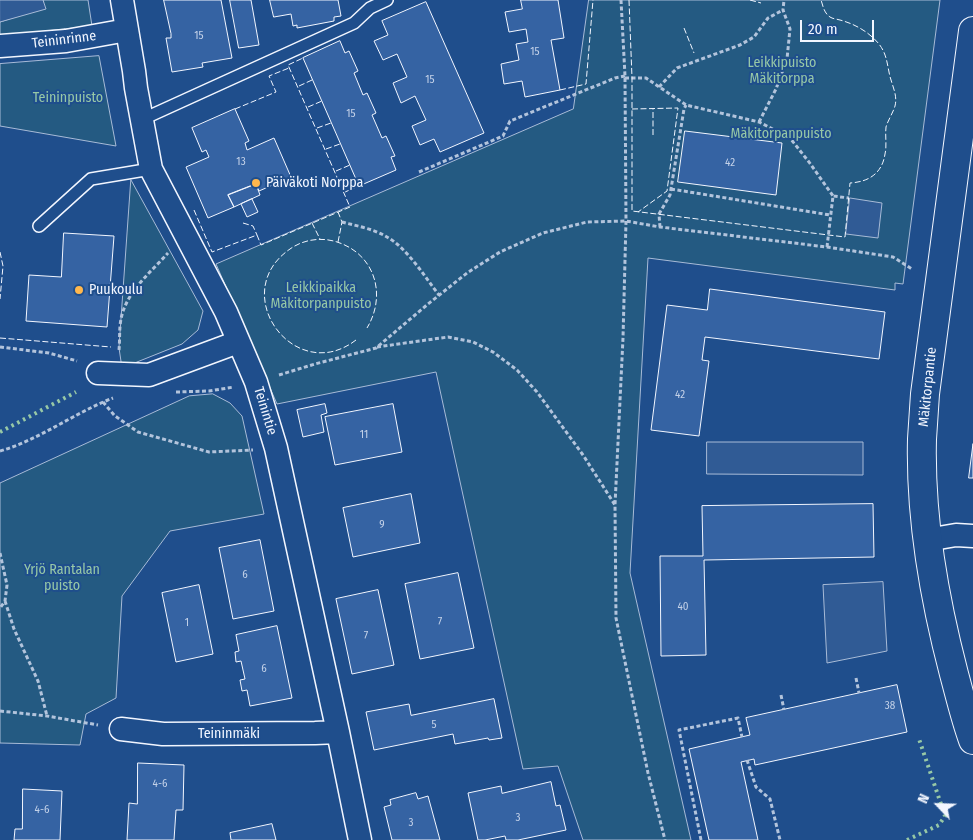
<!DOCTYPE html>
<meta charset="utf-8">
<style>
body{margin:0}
#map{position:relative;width:973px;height:840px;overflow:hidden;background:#1f4e8c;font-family:"Fira Sans Condensed",sans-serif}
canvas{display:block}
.north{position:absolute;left:913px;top:780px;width:50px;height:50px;-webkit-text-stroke:4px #1f4e8c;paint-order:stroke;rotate:294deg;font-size:14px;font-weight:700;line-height:20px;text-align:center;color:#f2f6ff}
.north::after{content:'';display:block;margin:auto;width:18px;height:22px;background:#f2f6ff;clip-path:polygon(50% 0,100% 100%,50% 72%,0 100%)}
.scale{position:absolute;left:800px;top:20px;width:74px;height:22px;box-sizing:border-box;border:2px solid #f2f6ff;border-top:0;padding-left:6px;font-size:15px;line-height:18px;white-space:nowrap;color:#f2f6ff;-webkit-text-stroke:4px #1f4e8c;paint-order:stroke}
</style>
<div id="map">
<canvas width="973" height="840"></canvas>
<div class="north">N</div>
<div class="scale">20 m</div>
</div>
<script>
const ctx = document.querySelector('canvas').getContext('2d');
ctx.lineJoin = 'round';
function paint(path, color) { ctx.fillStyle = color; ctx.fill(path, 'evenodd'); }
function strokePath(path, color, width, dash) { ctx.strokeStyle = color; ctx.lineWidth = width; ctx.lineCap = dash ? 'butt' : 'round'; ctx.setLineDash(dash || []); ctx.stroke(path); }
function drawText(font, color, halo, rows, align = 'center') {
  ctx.font = font + ' "Fira Sans Condensed",sans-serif'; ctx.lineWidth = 4; ctx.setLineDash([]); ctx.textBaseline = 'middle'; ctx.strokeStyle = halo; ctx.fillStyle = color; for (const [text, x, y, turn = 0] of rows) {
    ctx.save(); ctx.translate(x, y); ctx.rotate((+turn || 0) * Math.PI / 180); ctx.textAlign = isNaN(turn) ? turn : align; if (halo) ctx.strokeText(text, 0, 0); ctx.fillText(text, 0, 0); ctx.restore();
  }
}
const green = new Path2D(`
 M44 0H88L92 26 0 36V22L43 8Z
 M589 0H940L903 284 895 283V290L648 258 630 573 691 840H583L558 766 523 769 436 372 277 404 216 264 573 109Z
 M99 56 116 146 0 126V64Z
 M131 180 203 311 198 330 182 344 122 368 119 348Z
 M213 394 230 403 242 416 264 514 170 531 122 596 116 698 86 714 80 745 0 743V483L189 396Z`);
paint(green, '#245a82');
strokePath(green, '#a8bbd7', 1);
const parking = new Path2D(`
 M0 0H43L46 9 0 22Z
 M850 198 882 203 878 238 846 234Z
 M707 442H863V475L707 474Z
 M883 582 887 651 827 663 823 585Z`);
paint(parking, '#305b95');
strokePath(parking, '#a8bbd7', 1);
const building = new Path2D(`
 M164 0H221L232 58 202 63 203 67 172 72 166 38H171V34Z
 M230 0H251L259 45 239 48Z
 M270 0H338L341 16 334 17V21L297 28V25L293 26 291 14 274 17Z
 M521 0H558L564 38 551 40 560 90 525 97 522 81 504 84 501 64 519 60 516 44 528 42 526 29 509 32 505 12 522 9Z
 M426 2 484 133 440 152 434 139 420 145 412 126 426 120 415 96 401 103 393 83 407 77 397 54 383 60 374 41 388 35 382 21Z
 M340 41 345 53 349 51 358 71 354 73 363 95 367 93 376 113 372 115 382 138 386 136 395 156 391 157 396 170 359 186 303 58Z
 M235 109 249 141 245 143 247 150 274 138 291 177 259 191 256 184 228 195 234 207 208 218 186 167 209 157 206 150 202 152 192 128Z
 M685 131 782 143 776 195 678 182Z
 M256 184 260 195 234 207 228 195Z
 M252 199 258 212 247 217 241 204Z
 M64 233 114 236 107 327 26 321 29 275 61 277Z
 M710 289 885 312 879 359 705 337 702 360 709 361 699 436 651 430 667 305 707 310Z
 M325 404 327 413 321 415 324 432 303 437 297 410Z
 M393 404 402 452 335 465 325 417Z
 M973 444V478H969Z
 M411 494 420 543 353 557 343 508Z
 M873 504 874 557 704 560 706 655 661 656 660 556H703L702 506Z
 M260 540 274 611 233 619 219 548Z
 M458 573 474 648 420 659 405 584Z
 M199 585 213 654 176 662 162 593Z
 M378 590 394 665 352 674 336 599Z
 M277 626 292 698 250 706 247 690 242 691 240 680 245 679 241 661 236 662 235 652 239 651 236 635Z
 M897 685 907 732 755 765 754 759 741 762 758 840H709L689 749 750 735 746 718Z
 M494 699 502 738 489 740 488 738 455 744 453 734 374 750 366 712 409 704 411 715Z
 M138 763 184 765 183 810H176L174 840H127L129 803 137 804Z
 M551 782 556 806 560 805 566 830 518 840H506L505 836 485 840H478L468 793 501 786 502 793Z
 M23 789 62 791 60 840H14L15 829H22Z
 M416 793 418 799 428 796 440 840H392L384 807 391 805 390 800Z
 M272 824 276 840H231L230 833Z`);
paint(building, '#3563a3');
strokePath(building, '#f2f6ff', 1);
const lane = new Path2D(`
 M143 119 354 23 370 8 387 0
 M39 226 91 179 151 169`);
const street = new Path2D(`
 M122 0 134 71 136 88 151 169 226 312 256 382 276 448 338 732 360 840
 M0 46 66 41 127 30
 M98 373 149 375 238 342
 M927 540 956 535 973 536
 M121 729 163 734 315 733 338 732`);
const secondary = new Path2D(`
 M973 31 925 394C924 409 923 424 922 439 920 517 934 598 954 674 960 696 965 718 973 740`);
strokePath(lane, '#f2f6ff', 14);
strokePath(street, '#f2f6ff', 25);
strokePath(secondary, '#f2f6ff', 30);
strokePath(new Path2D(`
 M621 0 625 76 626 221 623 338 615 505 616 618 648 773 665 840
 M625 78H646L686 105 759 122 790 138 809 162 833 196
 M659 87 677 68 740 45 754 37 768 18 783 10
 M759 122 776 89 787 59 790 29 783 10 784 0
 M419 172 503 136 510 121 615 78 625 76
 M671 189 830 215
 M342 222C357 226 374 229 387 237 407 248 425 277 439 295
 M660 227 659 214 670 195 684 109 686 105
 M827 247 833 196 849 198
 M0 347 49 353 77 361
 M377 347 448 337 473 342 493 352 517 370 537 392 583 455 615 505
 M119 350C120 340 119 329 121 319 126 292 151 272 168 253
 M279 375 315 364 376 348 428 304 467 273 500 252 543 233 587 222 626 221 660 227 827 247 893 257 912 269
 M176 392 209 391 234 387
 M103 402 115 416 138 432 209 452 253 450
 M0 451C39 440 74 413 113 398
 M0 553 7 585 5 601 0 608
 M5 601 14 629 38 681 47 716
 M856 678 859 693
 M781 695 784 710
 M0 711 47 716 98 725
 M747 760 756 787 770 799 780 840
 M701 840 679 730 738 718 742 737`), '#b3c4dc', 3, [4, 2.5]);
strokePath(lane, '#1f4e8c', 11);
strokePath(street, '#1f4e8c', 22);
strokePath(secondary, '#1f4e8c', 28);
strokePath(new Path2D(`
 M0 432 76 392
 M907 840 939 825 945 816 919 739`), '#97c8a6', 4, [2.5, 4]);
strokePath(new Path2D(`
 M629 0 632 78V211L845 237 850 183C868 182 882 174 885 154 887 146 885 136 886 127 888 120 893 113 895 106 898 94 891 84 889 72 887 62 886 53 879 44 869 32 855 24 840 20 837 19 833 19 830 17 824 13 823 6 821 0
 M750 0 761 3
 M684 28 694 53
 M299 86 312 80
 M560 90 586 84 593 0
 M308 107 322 101
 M235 109 276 92 269 76 289 68
 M632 109 678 108 667 191 638 212
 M317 128 331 123
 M653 135V109
 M326 149 340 144
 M336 171 350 165
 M345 192 359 186
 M194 210 212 252 257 235 261 245 350 207 288 65 303 58
 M243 223 253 226 257 235
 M312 223 320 239
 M338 242 342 222 338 212
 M0 252 3 266 0 299
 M0 338 111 347
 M356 340C295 387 226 293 290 249 304 239 322 237 337 242 375 254 387 295 367 328`), '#f2f6ff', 1, [6, 2.5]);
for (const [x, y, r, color] of [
 [256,183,5,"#ffb74d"],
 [79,290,5,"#ffb74d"]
]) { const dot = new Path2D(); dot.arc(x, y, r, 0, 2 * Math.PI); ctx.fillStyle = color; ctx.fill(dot); strokePath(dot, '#1f4e8c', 2); }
drawText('11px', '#c3d1e8', null, [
 ["15",199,36],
 ["15",535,52],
 ["15",430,80],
 ["15",351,114],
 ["13",241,162],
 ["42",730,163],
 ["42",680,395],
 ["11",364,435],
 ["9",382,525],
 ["6",245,575],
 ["40",683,607],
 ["7",440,622],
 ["1",187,623],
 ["7",366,636],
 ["6",264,669],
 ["38",890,706],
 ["5",434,725],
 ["4-6",160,784],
 ["4-6",42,810],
 ["3",518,818],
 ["3",411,823]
]);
drawText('14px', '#f2f6ff', '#1f4e8c', [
 ["Teininrinne",64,40,-7],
 ["Mäkitorpantie",928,387,-84],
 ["Teinintie",265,411,73],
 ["Teininmäki",229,734]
]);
drawText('14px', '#97c8a6', '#1f4e8c', [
 ["Leikkipuisto",782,63],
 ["Mäkitorppa",782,79],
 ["Teininpuisto",68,98],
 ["Mäkitorpanpuisto",781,134],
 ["Leikkipaikka",321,288],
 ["Mäkitorpanpuisto",321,304],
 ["Yrjö Rantalan",62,570],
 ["puisto",62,586]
]);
drawText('14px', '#f2f6ff', '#1f4e8c', [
 ["Päiväkoti Norppa",266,183],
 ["Puukoulu",89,290]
], 'left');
</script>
